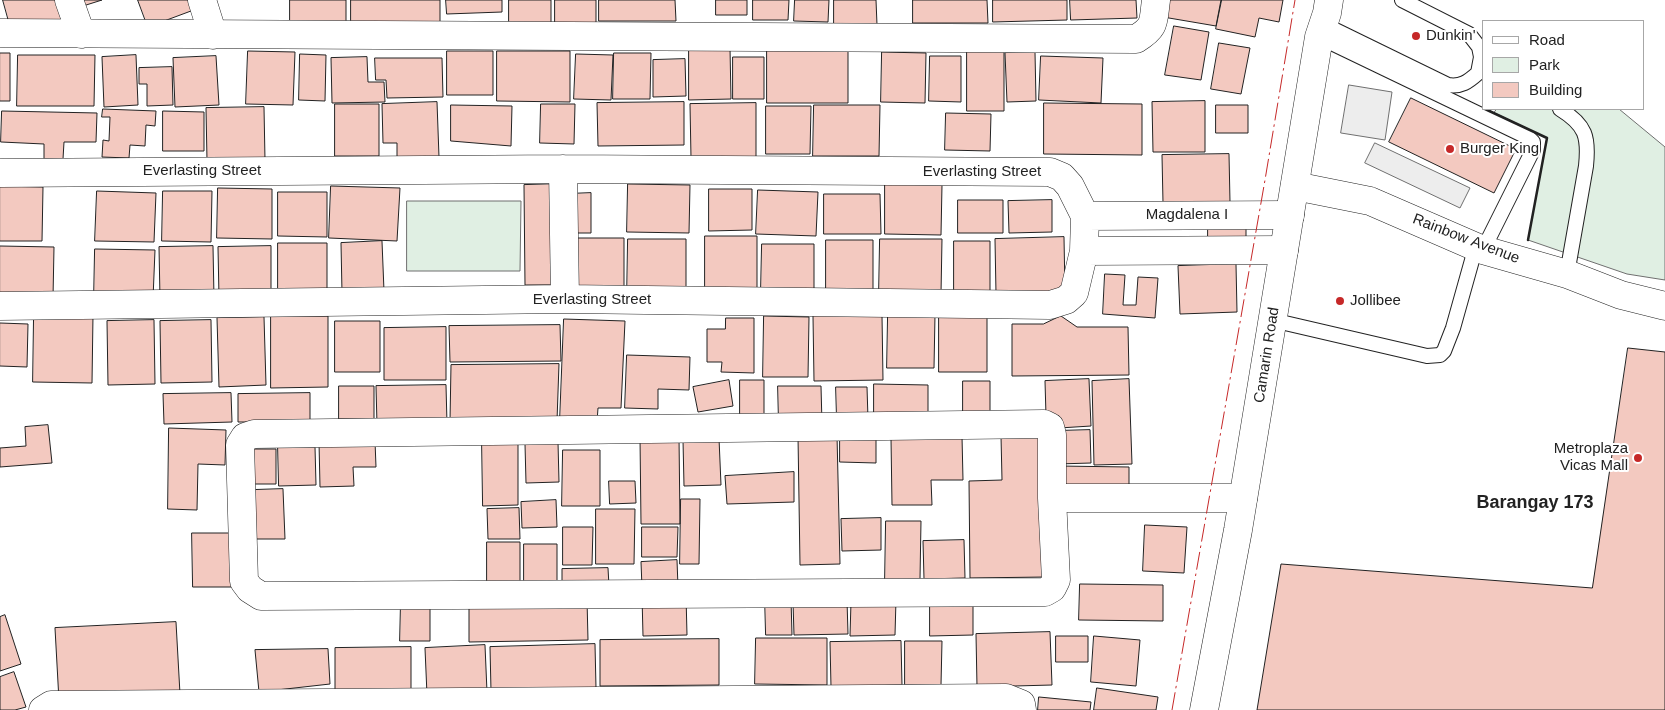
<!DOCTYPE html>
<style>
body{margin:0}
#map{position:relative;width:1665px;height:710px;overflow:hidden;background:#fff;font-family:Helvetica,sans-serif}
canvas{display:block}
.legend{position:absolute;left:1482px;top:20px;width:162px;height:90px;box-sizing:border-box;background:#fff;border:1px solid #a7a7a7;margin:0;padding:6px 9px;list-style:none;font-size:15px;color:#222}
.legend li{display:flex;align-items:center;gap:10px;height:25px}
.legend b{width:25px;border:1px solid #a7a7a7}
</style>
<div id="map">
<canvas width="1665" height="710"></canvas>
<ul class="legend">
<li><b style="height:6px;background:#fff"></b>Road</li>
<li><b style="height:14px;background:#e0efe3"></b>Park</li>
<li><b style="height:14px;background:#f3c9c0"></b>Building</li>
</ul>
</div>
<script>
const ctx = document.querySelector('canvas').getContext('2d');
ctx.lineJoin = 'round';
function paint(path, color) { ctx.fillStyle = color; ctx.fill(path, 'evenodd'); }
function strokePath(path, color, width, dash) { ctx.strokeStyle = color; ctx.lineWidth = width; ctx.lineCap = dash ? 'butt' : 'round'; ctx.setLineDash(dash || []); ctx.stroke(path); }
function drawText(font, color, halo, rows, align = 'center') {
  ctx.font = font + ' Helvetica,sans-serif'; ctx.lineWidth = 4; ctx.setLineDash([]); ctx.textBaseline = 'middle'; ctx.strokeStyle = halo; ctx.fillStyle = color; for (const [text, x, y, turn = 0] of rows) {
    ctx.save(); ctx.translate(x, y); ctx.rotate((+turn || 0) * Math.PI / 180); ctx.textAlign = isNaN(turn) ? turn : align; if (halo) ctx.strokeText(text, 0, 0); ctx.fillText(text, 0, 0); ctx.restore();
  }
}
const green = new Path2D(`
 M1497 109H1619L1665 147V280L1627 274 1528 240 1547 138 1494 113Z
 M407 201H521L520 271H407Z`);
paint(green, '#e0efe3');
strokePath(green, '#6f6f6f', 1);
const parking = new Path2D(`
 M1349 85 1392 92 1385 140 1341 133Z
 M1375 143 1470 188 1460 208 1365 163Z`);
paint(parking, '#ededed');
strokePath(parking, '#6f6f6f', 1);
const building = new Path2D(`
 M3 0H61L67 20 11 29Z
 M81 0H102L83 6Z
 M138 0H196L199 8 148 27Z
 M290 0H346V27H290Z
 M351 0H440V26L351 28Z
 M446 0H502V12L447 14Z
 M509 0H551V26H509Z
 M555 0H596V23L555 25Z
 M599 0H675L676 21H599Z
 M716 0H747V15H716Z
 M753 0H789L788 20H753Z
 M795 0H829L828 22 794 21Z
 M834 0H876L877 25H834Z
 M913 0H987L988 23H913Z
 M993 0H1067V20L993 22Z
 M1070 0H1136L1137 18 1071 20Z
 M1165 0H1221L1216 26 1163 17Z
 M1222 0H1283L1279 22 1259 18 1255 37 1216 29Z
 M1174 26 1209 32 1201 80 1165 75Z
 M1219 43 1250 48 1241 94 1211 89Z
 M689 48H730L731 99 689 100Z
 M767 48H848V103H767Z
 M967 48H1004V111H967Z
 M248 51 295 52 293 105 246 104Z
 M447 51H493V95H447Z
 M497 51H570V102L497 101Z
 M882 52 926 53 925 103 881 102Z
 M1035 52 1036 101 1007 102 1005 53Z
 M0 53H10V101H0Z
 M614 53H651L650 99H613Z
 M300 54 326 55 325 101 299 100Z
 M576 54 613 55 611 100 574 99Z
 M18 55H95L94 106H17Z
 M136 55 138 105 104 107 102 57Z
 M216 56 219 105 175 107 173 58Z
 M930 56H961V102L929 101Z
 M1041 56 1103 58 1101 103 1039 100Z
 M367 57 368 82H384L385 102 332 103 331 58Z
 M733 57H764V99H733Z
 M375 58H442L443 97 387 98 386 80H376Z
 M685 59 686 96 653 97V60Z
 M172 67 173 105 147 106V84H139V68Z
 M1411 98 1516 149 1494 193 1389 142Z
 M1205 101V152H1153L1152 102Z
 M437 102 439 157 397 158V143H383L382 104Z
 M684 102V145L598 146 597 103Z
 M756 103V157L691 158 690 104Z
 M1044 103 1142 104V155L1044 154Z
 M335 104H379V156H335Z
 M541 104H575L574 144 540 143Z
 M451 105 512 106 511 146 451 141Z
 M814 105H880L879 156H813Z
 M1216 105H1248V133H1216Z
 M766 106H811L810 154H766Z
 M264 107 265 160 207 161 206 108Z
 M103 109 156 111 155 126 146 125 145 146 130 145 129 158 102 157 103 140 109 141 110 117H102Z
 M2 111 97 113 96 142H64L63 159H44V144L1 142Z
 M163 111 204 112V151H163Z
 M946 113 991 114 990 151 945 150Z
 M1229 154 1230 202 1163 203 1162 155Z
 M558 184V285H525L524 185Z
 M628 184 690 185 689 233 627 232Z
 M885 184 942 185 941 235 885 234Z
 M0 186 43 187 42 241H0Z
 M331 186 400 188 397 241 329 238Z
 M218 188 272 189V239L217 238Z
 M709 189H752V230L709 231Z
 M758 190 818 192 816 236 756 234Z
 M97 191 156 193 154 242 95 241Z
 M163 191H212L211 242 162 241Z
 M278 192H327V237L278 236Z
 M591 193V233H567V194Z
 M824 194H880L881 234H824Z
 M958 200H1003V233H958Z
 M1052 200V232L1009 233 1008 201Z
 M1208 227H1246V239L1208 240Z
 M705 236H757V292H705Z
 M1064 237 1065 292 996 294 995 239Z
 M570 238H624V293H570Z
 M628 239H686V296L627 297Z
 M880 239H942L941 294 879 293Z
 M826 240H873V291H826Z
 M382 241 384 291 342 293 341 243Z
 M954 241H990V291H954Z
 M278 243H327V293H278Z
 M762 244H814V289H761Z
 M0 246 54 247 53 298 0 297Z
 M213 246 214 298 160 299 159 247Z
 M271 246V297L219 298 218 247Z
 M95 249 155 250 153 299 94 298Z
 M1236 264 1237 312 1180 314 1178 266Z
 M1105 274 1125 275 1123 305H1136L1138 277 1158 278 1155 318 1103 314Z
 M34 314 93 315 92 383 33 382Z
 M882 315 883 380 814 381 813 316Z
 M888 315H935L934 368H887Z
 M271 316H328V387L271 388Z
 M764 316 809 317 808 377H763Z
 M939 316H987V372H939Z
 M1061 316 1077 327H1128L1129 375 1012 376V324H1043Z
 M264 317 266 385 219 387 217 318Z
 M726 318H754V373L721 372 722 362H707V329H725Z
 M564 319 625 321 621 408H598L597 422 560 420Z
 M154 320 155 384 108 385 107 321Z
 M211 320 212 382 161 383 160 321Z
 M335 321H380V372H335Z
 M0 323 28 324 27 367 0 366Z
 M560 325 561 361 450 362 449 326Z
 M446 327V380H384V328Z
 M1628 348 1665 352V710H1257L1281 564 1592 588Z
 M627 355 690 357 689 390 658 389V409L625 408Z
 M559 364 557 421H450L451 365Z
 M1089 379 1091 426 1059 428V416H1046L1045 381Z
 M1129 379 1132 464 1094 465 1092 381Z
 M729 380 733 406 698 412 693 387Z
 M740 380H764V421H740Z
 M963 381H990V417L963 418Z
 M874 384 928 385V423H874Z
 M446 385 447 424 377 425 376 386Z
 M339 386H374V419H339Z
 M778 386H821L822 424 779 425Z
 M836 387H867L868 419 837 420Z
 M231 393 232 422 164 424 163 394Z
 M310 393V422H238V394Z
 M48 425 52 463 0 467V448L26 446 25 427Z
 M169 428 226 430 225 465 198 464 197 510 168 509Z
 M1090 430 1091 463 1057 464 1056 431Z
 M837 435 840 564 800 565 798 436Z
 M1044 435 1045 577 970 578 969 481 1002 480 1001 436Z
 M679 436 680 524H641L640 437Z
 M840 436H876V463L840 462Z
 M962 436 963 480H931L932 505H892L891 438Z
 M719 438 721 485 684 486 683 440Z
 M375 441 376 467H353L354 486 320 487 319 442Z
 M558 442 559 482 526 483 525 444Z
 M482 443H518V505L483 506Z
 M278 447H315L316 485 279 486Z
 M252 449H276V484H253Z
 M563 450H600V506H562Z
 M1058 466 1129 467V487L1058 486Z
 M794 472V502L727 504 725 476Z
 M609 481H635L636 503 610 504Z
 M283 489 285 539H253V490Z
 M681 499H700L699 564H680Z
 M556 500 557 527 522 528 521 502Z
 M519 508 520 539H488L487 509Z
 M596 509H635L634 564H596Z
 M881 518V550L842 551 841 519Z
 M886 521H921L920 579 885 580Z
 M1145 525 1187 527 1184 573 1143 571Z
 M563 527H593L592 565H563Z
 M642 527H678L677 557H642Z
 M192 533H232V587H193Z
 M964 540 965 578 924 579 923 541Z
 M487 542H520V587H487Z
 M524 544H557V583H524Z
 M677 560 678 587 642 588 641 562Z
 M608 568 609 586H562V569Z
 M1080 584 1163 585V621L1079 620Z
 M686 595 687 635 643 636 642 596Z
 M930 595H973V635L930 636Z
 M587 599 588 640 469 642V602Z
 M765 599H791L792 635H766Z
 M401 600H430V641H400Z
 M847 600 848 634 794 635 793 602Z
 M896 600 895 635 850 636 851 602Z
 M5 615 21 664 0 671V617Z
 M176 622 180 694 59 701 55 628Z
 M1050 632 1052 685 977 687 976 634Z
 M1056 636H1088V662H1056Z
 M1094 636 1140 640 1136 686 1091 682Z
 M756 638H827V685L755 684Z
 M719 639V685L600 686V640Z
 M901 641 902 685 831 687 830 642Z
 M905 641H942L941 685H905Z
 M595 644 596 688 491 691 490 647Z
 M485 645 487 692 427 695 425 648Z
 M411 647V690H335V648Z
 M328 649 330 684 259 692 255 650Z
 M14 672 26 707 15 710H0V677Z
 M1097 688 1158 697 1156 710H1094Z
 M1039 697 1091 702 1090 710H1038Z`);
paint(building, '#f3c9c0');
strokePath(building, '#222', 1);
const service = new Path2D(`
 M1323 24 1448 85C1461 87 1468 82 1478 73L1481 57 1479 47 1469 34 1402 0
 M1319 37 1529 138 1533 142V150L1483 250
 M1560 109C1586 125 1589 137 1586 166L1567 274
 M1272 320 1427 356 1440 355 1444 351 1453 328 1476 246`);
const minor = new Path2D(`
 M69 0 81 34
 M202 0 213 35
 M0 33 1136 39C1156 27 1153 22 1156 0
 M563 169 565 299
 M0 173 563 169 1050 172 1062 177 1070 186 1085 216 1084 251 1074 293 1066 300 1050 305 565 299 0 306
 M1085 216 1290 215
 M1084 251 1284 250
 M1044 424 1050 427 1052 435V498L1056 580 1052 588 1045 592 261 596 250 589 244 581 240 445 245 437 254 434Z
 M1052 498H1243
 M43 710 51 705 1006 698 1021 704 1022 710`);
const tertiary = new Path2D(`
 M1295 186 1370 201 1483 250 1567 274 1621 295 1665 306`);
const secondary = new Path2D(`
 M1204 710 1238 530 1319 37 1327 13 1329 0`);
strokePath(service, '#222', 16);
strokePath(minor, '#222', 29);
strokePath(tertiary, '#222', 29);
strokePath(secondary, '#222', 29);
strokePath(service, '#fff', 14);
strokePath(minor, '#fff', 28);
strokePath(tertiary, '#fff', 28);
strokePath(secondary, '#fff', 28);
strokePath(new Path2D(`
 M1485 109 1547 138 1528 240`), '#222', 2.5);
strokePath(new Path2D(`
 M1172 710 1265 180 1295 0`), '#c62828', 1, [18, 4, 2.5, 4]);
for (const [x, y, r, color] of [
 [1416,36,5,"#c62828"],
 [1450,149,5,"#c62828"],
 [1340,301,5,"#c62828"],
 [1638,458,5,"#c62828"]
]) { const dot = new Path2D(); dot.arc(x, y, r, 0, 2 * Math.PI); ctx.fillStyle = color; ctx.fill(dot); strokePath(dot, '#fff', 2); }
drawText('15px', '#222', '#fff', [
 ["Dunkin'",1426,36],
 ["Burger King",1460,149],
 ["Jollibee",1350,301],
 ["Metroplaza",1628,449,"right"],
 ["Vicas Mall",1628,466,"right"]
], 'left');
drawText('15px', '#222', '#fff', [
 ["Everlasting Street",202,171],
 ["Everlasting Street",982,172],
 ["Magdalena I",1187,215],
 ["Rainbow Avenue",1466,239,21],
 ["Everlasting Street",592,300],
 ["Camarin Road",1267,355,-81]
]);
drawText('bold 18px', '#222', '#fff', [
 ["Barangay 173",1535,503]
]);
</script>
